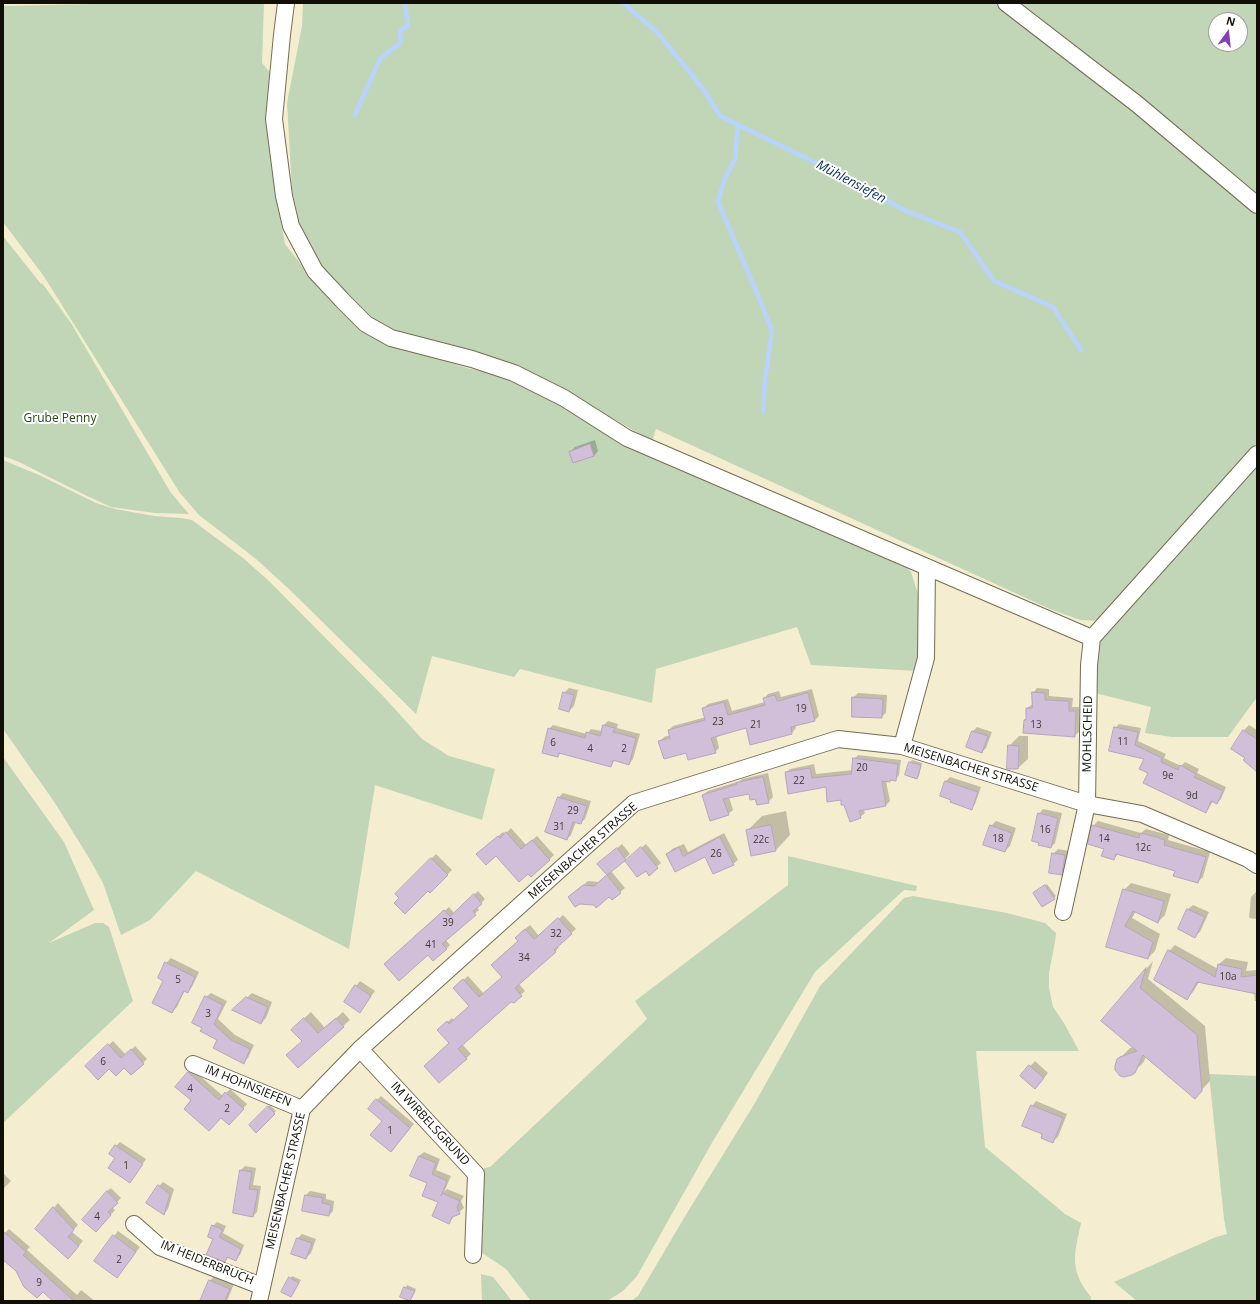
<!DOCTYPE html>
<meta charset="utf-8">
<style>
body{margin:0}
#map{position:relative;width:1260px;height:1304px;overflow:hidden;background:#f5edcf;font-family:"Open Sans",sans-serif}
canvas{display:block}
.frame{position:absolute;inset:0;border:4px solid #110e05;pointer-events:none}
.north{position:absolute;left:1208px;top:12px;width:40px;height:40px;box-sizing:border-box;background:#fff;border:1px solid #a09f9b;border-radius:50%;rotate:15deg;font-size:11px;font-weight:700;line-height:16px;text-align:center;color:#110e05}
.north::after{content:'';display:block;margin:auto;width:14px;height:18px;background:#8340b4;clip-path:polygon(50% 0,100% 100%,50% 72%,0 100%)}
</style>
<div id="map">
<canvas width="1260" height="1304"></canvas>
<div class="frame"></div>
<div class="north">N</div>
</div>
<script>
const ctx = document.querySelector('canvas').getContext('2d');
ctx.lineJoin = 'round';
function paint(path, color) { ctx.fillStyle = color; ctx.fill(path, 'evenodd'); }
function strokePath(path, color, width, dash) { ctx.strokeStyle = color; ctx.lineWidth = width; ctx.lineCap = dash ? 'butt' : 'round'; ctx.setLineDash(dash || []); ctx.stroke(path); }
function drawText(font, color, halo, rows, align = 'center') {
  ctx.font = font + ' "Open Sans",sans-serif'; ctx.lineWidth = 4; ctx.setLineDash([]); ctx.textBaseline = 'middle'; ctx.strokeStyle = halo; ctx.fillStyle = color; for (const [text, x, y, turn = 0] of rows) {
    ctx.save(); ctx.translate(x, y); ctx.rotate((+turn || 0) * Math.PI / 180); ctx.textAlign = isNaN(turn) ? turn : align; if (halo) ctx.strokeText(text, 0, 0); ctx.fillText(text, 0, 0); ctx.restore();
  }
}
paint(new Path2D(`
 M141 3H264L262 63 273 76 275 189 285 244 329 300 357 326 390 343 467 368 496 374 515 379 617 439 674 467 899 558 911 572 920 600 922 652 917 671 811 665 797 627 656 669 652 703 520 669 514 677 432 656 416 714 289 589 256 559 199 515 180 493 43 275 3 222V6Z
 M303 3H1257V443L1101 621 1080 620 1050 609 656 429 652 441 572 395 415 340 382 327 325 271 300 228 292 190 287 103 302 26ZM1216 20H1240V44H1216Z
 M3 236 41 284 42 283 71 323 171 493 189 514 155 513 111 507 87 496 19 462 3 456Z
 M3 460 39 475 96 503 115 509 154 516 181 518 192 520 243 558 269 581 384 697 422 739 449 756 495 769 482 820 375 785 349 949 196 871 150 920 121 935 103 883 89 858 55 803 3 729Z
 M1257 461V697L1228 737H1172L1145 733 1151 707 1099 694H1094L1093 663 1105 631Z
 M3 757 64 842 94 910 49 943 95 923H103L109 927 133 1001 3 1123Z
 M788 856 917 886 916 891 904 890 815 972 713 1141 637 1276 623 1291 607 1301H531L506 1269 479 1251 481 1169 490 1167 647 1019 635 1001 788 885Z
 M913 896 1007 913 1045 923 1056 933 1055 942 1049 973V988L1053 1007 1064 1023 1079 1051H976L985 1147 1065 1214 1081 1223C1074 1255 1069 1270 1091 1297V1301H631L638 1296 687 1213 755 1103 820 986 904 898Z
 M1209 1074 1257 1076V1301H1137L1114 1282 1216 1237 1227 1234 1224 1219Z
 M481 1274 493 1277 512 1301H482Z`), '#c0d6b6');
paint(new Path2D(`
 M595 440 598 451 594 456 570 452 575 447Z
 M569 688 578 690 574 706 569 711 564 693Z
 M1037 688 1049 689V696L1073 698 1072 707H1079V732L1074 736 1024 720 1027 718V708L1033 704V693Z
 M812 689 819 716 815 720 795 725 796 728 792 733 746 727 716 735 719 748 715 752H687L660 741 664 737 670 735 669 730 673 726 706 717 703 709 708 704 728 699 732 711 765 702 764 699 768 694 779 691 781 697Z
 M858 693 887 695 886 713 881 717 853 698Z
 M608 721 618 724 617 728 640 734 633 759 629 764 615 760 611 766 561 753 557 756 549 729 553 725 587 734 591 729 602 731 604 725Z
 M1119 724 1141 728 1138 741 1166 754 1164 758 1181 766 1185 762 1199 769 1197 773 1226 787 1221 799 1217 803 1213 801 1209 808 1205 812 1149 772 1145 758 1115 728Z
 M1249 725 1257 730V771L1246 758 1232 748 1244 730Z
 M977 727 992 732 986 748 982 752 973 731Z
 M1019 736H1028V759L1018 768 1009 746Z
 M858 755 901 760 899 775 895 780 886 781 890 801 886 805 863 809 865 813 860 817 827 786 786 773 790 769 814 764 816 774 853 770 854 759Z
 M912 760 922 763 919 776 917 778 906 774 910 762Z
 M768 773 773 797 768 802 756 797 750 793 729 797 733 810 728 814 703 795 708 791 740 781 742 779Z
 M950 777 981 787 975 804 971 808 941 796 946 781Z
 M563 793 591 801 585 819 580 823 576 822 571 835 567 839 546 832 559 797Z
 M1043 809 1062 813 1055 843 1051 847 1039 814Z
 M786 811 790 835 776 850 747 831 762 816Z
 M996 821 1016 828 1010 846 1005 851 991 826Z
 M1098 821 1141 833 1146 829 1169 835 1168 840 1210 852 1203 877 1198 882 1176 870 1118 854 1114 859 1105 848 1093 826Z
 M511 828 526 845 537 836 554 855 549 860 496 854 482 850 503 832 505 834Z
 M724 833 738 860 733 864 705 856 676 870 668 854 672 849 684 844 688 852Z
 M622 844 630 854 611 871 625 888 612 899 609 895 594 904 569 897 588 881 599 882 608 875 598 864Z
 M646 844 661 863 649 874 646 870 629 858Z
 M1058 849 1069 851 1066 869 1061 874 1053 854Z
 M436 854 452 870 430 891 428 889 401 898 396 894Z
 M1131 883 1171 894 1165 915 1158 922 1136 911 1132 918 1160 934 1155 951 1148 958 1108 946 1124 890Z
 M1047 884 1056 896 1054 898 1037 891Z
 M478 891 485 899 477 907 479 910 445 939 450 945 446 949 428 953 389 960 449 907 454 913Z
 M1256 892H1257V919L1249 918 1251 897Z
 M1193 905 1209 912 1200 932 1195 936 1179 929 1188 909Z
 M563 915 576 929 557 946 559 947 555 952 519 984 525 991 513 1002 511 1001 462 1044 471 1054 439 1082 450 1043 443 1026 452 1018 454 1020 470 1006 455 988 468 976 484 994 504 977 519 941 520 933 530 925 539 936Z
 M1175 945 1218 969 1219 964 1226 958 1248 962 1246 971 1257 970V1001H1255L1254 993 1199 982 1193 992 1187 998 1169 951Z
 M171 958 199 972 192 987 188 992 185 990 177 1007 172 1012 165 980 166 963Z
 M1153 961 1148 979 1205 1026 1210 1081 1195 1097 1146 1057 1143 1063 1131 1074 1118 1060 1130 1048 1134 1047 1103 1021Z
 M360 981 375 991 360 1011 356 986Z
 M211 993 227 1001 218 1019 235 1035 254 1045 248 1058 244 1062 219 1039 203 1027 206 997Z
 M252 993 272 1002 266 1018 261 1023 233 1010Z
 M311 1012 325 1028 343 1012 350 1020 343 1026 303 1041 299 1023Z
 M113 1041 126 1055 135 1046 147 1059 143 1063 109 1068 86 1066Z
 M1035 1061 1048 1073 1040 1083 1021 1076Z
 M192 1069 223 1096 230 1089 247 1104 233 1120 221 1117 192 1100 188 1073Z
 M381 1096 414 1124 395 1146 383 1121 377 1100Z
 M1036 1101 1067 1114 1058 1137 1053 1141 1044 1133 1032 1106Z
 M270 1105 276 1111 256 1131 250 1125Z
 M120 1142 146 1159 130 1182 116 1158V1146Z
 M424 1152 440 1159 436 1170 451 1176 444 1192 447 1189 464 1196 461 1201 464 1208 455 1215 449 1223 428 1183 419 1156Z
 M245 1166 256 1168 253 1185 261 1186 257 1212 253 1216 241 1170Z
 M3 1173 11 1181 3 1189Z
 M163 1182 174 1189 168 1209 164 1214 159 1186Z
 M111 1188 121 1198 112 1207 115 1210 100 1227 107 1191Z
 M310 1191 326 1194V1199L334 1201 333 1211 329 1215 303 1210 306 1195Z
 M58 1203 78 1225 72 1232 83 1241 73 1253 36 1229Z
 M217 1222 226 1226 223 1233 244 1245 240 1255 236 1259 229 1257 225 1261 214 1238 213 1226Z
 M9 1229 30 1247 27 1250 77 1295 81 1290 95 1301H56L17 1271 3 1259V1232L5 1233Z
 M118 1231 140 1247 117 1277 95 1261Z
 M302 1234 316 1239 311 1253 306 1258 298 1238Z
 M214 1276 234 1284 227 1301H201L210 1281Z
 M292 1276 301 1280 291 1296 283 1291Z
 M407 1285 416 1289 410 1301 401 1296Z`), '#0003');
strokePath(new Path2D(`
 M623 3 657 32 704 90 720 116 849 179 906 211 960 232 994 281 1053 307 1081 350
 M355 115 380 59 401 42 400 31 408 26 405 3
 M738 125 735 159 724 180 718 202 757 293 772 331 765 380 763 411`), '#b8d4fe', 4.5);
const building = new Path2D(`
 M590 444 594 456 573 463 569 452Z
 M563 692 574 695 569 712 559 709Z
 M1032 692 1045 693V700L1069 701V711H1076L1075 737 1023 733 1024 720H1026V708H1032Z
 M808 693 815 721 791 727 792 734 750 745 746 728 711 738 716 753 688 760 686 753 664 759 658 741 670 738 668 730 705 720 702 708 724 702 728 715 765 705 763 698 775 695 777 701Z
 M852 697 883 699 882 718 852 717Z
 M603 725 615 728 613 732 636 738 629 765 613 760 611 767 559 753 558 757 542 753 548 728 585 738 586 732 600 736Z
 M1114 727 1138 732 1135 745 1162 758 1161 762 1178 770 1180 765 1196 774 1194 777 1223 791 1217 804 1211 801 1206 813 1143 783 1148 773 1139 769 1144 759 1109 751Z
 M1243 730 1257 739V772L1243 760 1245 758 1231 749Z
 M972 731 988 736 982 753 966 747Z
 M1008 745 1019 746 1018 769H1007Z
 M853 758 898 764 896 781 890 780V782L882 781 886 806 859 811 861 818 850 822 844 805H841V800L827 802 826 787 788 794 785 772 810 768 812 778 851 774Z
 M909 762 921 765 917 779 905 775Z
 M763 777 769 803 757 805 755 799 750 800 749 794 723 799 729 815 710 821 702 795 737 784 736 783Z
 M945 781 978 792 972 810 950 802 951 800 940 796Z
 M558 797 587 806 581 824 573 822 567 840 545 832Z
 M1038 813 1058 818 1051 848 1038 845 1039 843 1032 841Z
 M771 825 776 851 751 856 746 830Z
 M990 825 1012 833 1005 852 983 845Z
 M1092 825 1139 838 1140 833 1153 836 1165 840 1164 845 1206 857 1198 883 1173 876 1175 871 1145 862 1116 854 1114 860 1101 856 1104 849 1088 844Z
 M506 832 521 849 532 840 550 860 531 877 528 874 519 882 496 856 486 865 476 854 498 836 500 838Z
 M720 837 734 865 713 874 705 857 675 872 666 854 679 847 683 856Z
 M641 847 658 868 649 876 646 871 637 877 625 861Z
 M617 848 626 860 607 875 597 864Z
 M1052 853 1065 855 1062 875 1049 873Z
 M431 858 448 875 430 893 428 891 405 914 394 903 399 898 395 894Z
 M607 875 621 893 612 900 609 897 596 908 594 905 580 904 575 907 568 897 583 885 594 886Z
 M1045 885 1055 899 1042 907 1033 893Z
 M1123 889 1164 901 1158 923 1133 911 1125 926 1153 942 1148 959 1106 947Z
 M474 894 482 904 473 911 476 915 442 944 447 949 433 961 428 955 399 981 384 964 444 910 450 916Z
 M1187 909 1205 917 1195 938 1178 929Z
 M558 918 572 934 554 950 556 952 515 988 522 996 514 1003 511 1002 458 1049 467 1059 439 1083 424 1066 449 1043 437 1030 447 1021 449 1024 469 1006 453 988 463 979 479 997 502 977 491 965 518 941 515 938 525 929 534 939Z
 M1168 950 1215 977 1218 964 1242 969 1241 977 1257 975V994L1197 982 1187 1000 1154 980Z
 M165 962 195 977 188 993 184 991 172 1013 152 1003 163 981 158 978Z
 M1146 968 1140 988 1197 1035 1202 1091 1195 1099 1143 1055 1135 1073 1132 1075 1124 1077 1120 1076 1115 1070V1066L1117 1059 1120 1057 1137 1051 1101 1021Z
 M355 985 371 996 360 1013 344 1002Z
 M205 996 223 1005 214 1024 231 1040 250 1049 244 1064 213 1048 217 1040 200 1031 202 1028 192 1023Z
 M246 997 268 1007 261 1024 232 1010Z
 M304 1018 318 1033 336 1018 344 1027 298 1068 286 1055 302 1041 291 1030Z
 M108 1044 121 1058 131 1049 144 1064 131 1075 124 1068 116 1076 109 1069 98 1080 85 1066Z
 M1029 1065 1044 1078 1035 1089 1020 1076Z
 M188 1072 219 1100 225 1092 244 1109 229 1125 221 1118 209 1131 184 1109 191 1100 175 1087Z
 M376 1099 410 1128 391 1152 370 1135 382 1121 368 1109Z
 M1031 1105 1063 1118 1053 1143 1041 1138 1042 1134 1022 1126Z
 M268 1106 275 1114 256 1133 249 1125Z
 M115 1145 143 1164 130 1183 108 1168 115 1158 109 1154Z
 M419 1156 436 1163 432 1174 447 1181 441 1196 442 1193 460 1201 457 1207 460 1214 452 1217 449 1224 432 1216 438 1202 422 1196 427 1183 410 1176Z
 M240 1170 252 1172 249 1189 258 1190 253 1217 233 1213Z
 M158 1185 170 1194 164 1215 146 1203Z
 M107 1191 118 1203 108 1212 111 1215 96 1232 82 1220Z
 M305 1195 323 1198 322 1203 331 1205 329 1216 302 1211Z
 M53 1207 74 1230 68 1237 79 1246 68 1259 35 1229Z
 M212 1225 223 1230 219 1237 241 1249 236 1261 227 1257 225 1262 206 1255 213 1239 208 1237Z
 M3 1231 26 1252 23 1255 74 1301H53L43 1292 37 1298 24 1287 16 1271 3 1260Z
 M113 1235 136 1252 117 1278 94 1261Z
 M297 1238 312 1243 306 1259 291 1254Z
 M289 1277 299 1283 291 1297 281 1292Z
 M209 1280 230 1289 225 1301H200Z
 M404 1287 415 1291 410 1301 400 1297Z`);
paint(building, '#d1bfd9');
strokePath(building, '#b6a4be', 1);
const minor = new Path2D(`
 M286 3 282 35 274 119 284 196 291 226 315 271 342 300 366 324 391 338 472 359 514 373 564 398 627 438 1092 638
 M1006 3 1137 104 1257 205
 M902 746 926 658 927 567
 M1063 912 1087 804 1089 665 1092 638 1257 454
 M360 1049 476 1174 473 1255
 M193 1064 302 1109
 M134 1224 160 1247 261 1286
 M259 1301 302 1109 360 1049 634 803 838 739 902 746 1087 804 1142 814 1248 859 1257 865`);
strokePath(minor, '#746d52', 18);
strokePath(minor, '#fff', 16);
drawText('10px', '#413a3a', null, [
 ["19",801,709],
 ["23",718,722],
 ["21",756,725],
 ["13",1036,725],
 ["11",1123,742],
 ["6",553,743],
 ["4",590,749],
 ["2",624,749],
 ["20",862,768],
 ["9e",1168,776],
 ["22",799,781],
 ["9d",1192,796],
 ["29",573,811],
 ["31",559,827],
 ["16",1045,830],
 ["18",998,839],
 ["14",1104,839],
 ["22c",761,840],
 ["12c",1143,848],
 ["26",716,854],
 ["39",448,923],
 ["32",556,934],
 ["41",431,945],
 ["34",524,958],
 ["10a",1228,977],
 ["5",178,980],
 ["3",208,1014],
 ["6",103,1062],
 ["4",190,1089],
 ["2",227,1109],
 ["1",390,1131],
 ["1",126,1166],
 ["4",97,1217],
 ["2",119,1260],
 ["9",39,1283]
]);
drawText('12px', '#23470c', '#fff', [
 ["Grube Penny",60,419]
]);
drawText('12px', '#110e05', '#fff', [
 ["MOHLSCHEID",1088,734,-89],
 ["MEISENBACHER STRASSE",971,768,17],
 ["MEISENBACHER STRASSE",583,851,-41],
 ["IM HOHNSIEFEN",248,1086,22],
 ["IM WIRBELSGRUND",430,1124,47],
 ["MEISENBACHER STRASSE",286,1181,-77],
 ["IM HEIDERBRUCH",207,1263,22]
]);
drawText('italic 13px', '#0d3061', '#fff', [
 ["Mühlensiefen",851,182,28]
]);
</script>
